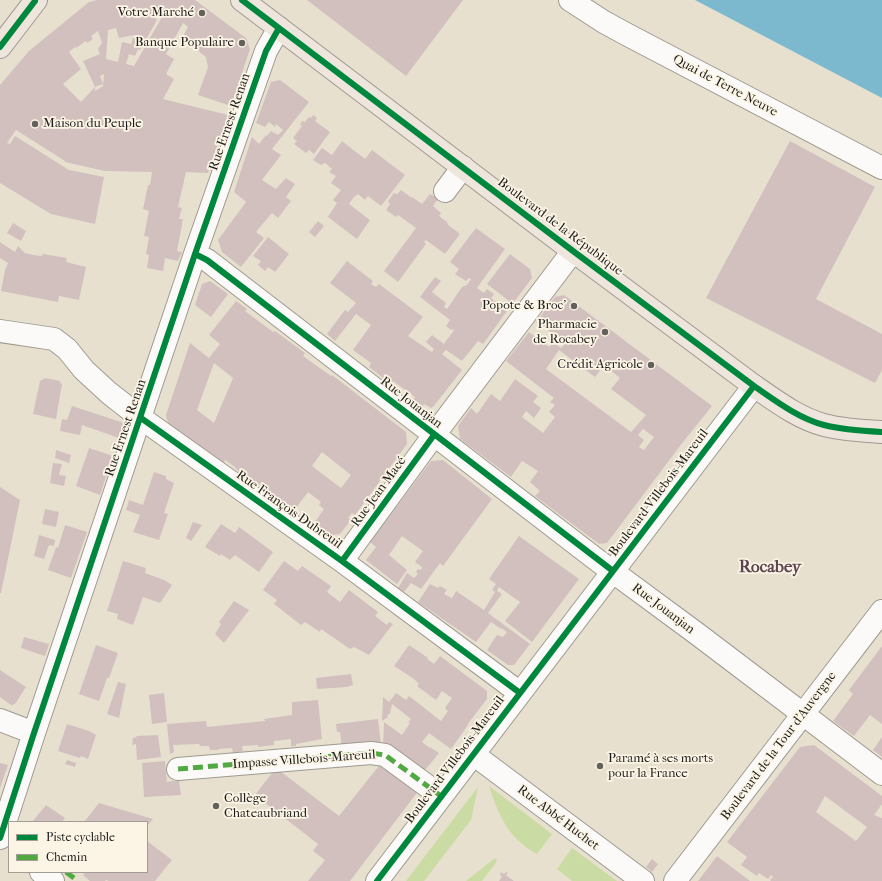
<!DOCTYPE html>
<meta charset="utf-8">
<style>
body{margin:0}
#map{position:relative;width:882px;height:881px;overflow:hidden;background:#e7e0cf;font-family:"IM FELL French Canon",serif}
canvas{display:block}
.legend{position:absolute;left:8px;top:821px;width:140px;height:52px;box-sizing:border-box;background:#fcf5e5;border:1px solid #a29e95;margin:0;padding:5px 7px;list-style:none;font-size:12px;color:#1c1c1c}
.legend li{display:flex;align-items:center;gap:8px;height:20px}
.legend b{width:20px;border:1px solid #a29e95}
</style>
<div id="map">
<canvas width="882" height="881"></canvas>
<ul class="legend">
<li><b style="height:5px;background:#00873e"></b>Piste cyclable</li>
<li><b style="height:5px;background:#52a943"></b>Chemin</li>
</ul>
</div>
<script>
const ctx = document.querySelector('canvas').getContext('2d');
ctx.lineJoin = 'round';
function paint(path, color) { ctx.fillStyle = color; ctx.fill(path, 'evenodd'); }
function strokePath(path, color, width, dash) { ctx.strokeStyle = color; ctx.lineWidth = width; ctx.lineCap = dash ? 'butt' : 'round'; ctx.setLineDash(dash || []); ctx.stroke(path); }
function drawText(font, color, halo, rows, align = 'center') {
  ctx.font = font + ' "IM FELL French Canon",serif'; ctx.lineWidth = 3.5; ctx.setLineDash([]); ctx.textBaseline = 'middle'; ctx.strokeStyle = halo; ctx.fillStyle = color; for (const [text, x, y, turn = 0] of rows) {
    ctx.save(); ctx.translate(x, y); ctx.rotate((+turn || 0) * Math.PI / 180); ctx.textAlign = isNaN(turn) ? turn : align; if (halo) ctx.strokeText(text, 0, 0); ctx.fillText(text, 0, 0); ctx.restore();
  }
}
paint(new Path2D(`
 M489 786 552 834 537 854C508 838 499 816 489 786Z
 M478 787 471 820 424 881H406Z
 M572 848 617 881H572L557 869Z
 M495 858 496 859 497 861 482 881H466Z`), '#cadba3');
paint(new Path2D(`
 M695 0H882V98Z`), '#7db9ce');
paint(new Path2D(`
 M97 0H195L246 38 250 49 231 106 198 95 208 67 206 57 182 38 188 27 183 23 166 54 174 59 166 74 174 79 163 99 228 115 208 173 186 172 178 207 182 208 179 219H183L177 251 182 252 178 261 165 258 163 271 147 268 149 255 146 254 149 237 144 236 149 211 143 209 148 185H150L152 172 105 171 65 162V161L16 130 7 143 10 144 15 136 69 170 104 177 95 224 51 214 0 183V85L29 51 89 2ZM156 13 162 17 134 66 126 64 129 54 135 56 138 49 140 50 157 20 154 17ZM116 28 119 38 134 35 131 44 122 42 118 62 106 59 108 30ZM98 31 102 43 98 49 100 54 83 61 95 87 81 102 63 84 81 69 69 52 75 47 76 48 86 41 87 43 93 39 91 36ZM104 74 103 86 95 91V87L103 84 100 76Z
 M307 0H463L406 76Z
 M280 80 309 102 272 149 281 155 262 180 276 189 286 178 295 184 286 197 291 201 278 218 272 213 256 232 264 238 241 267 222 252 218 240 246 202 234 192 252 137 259 144 266 135 267 136 271 131 278 135 283 130 276 124 275 127 269 122 265 127 256 123 271 82Z
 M313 115 317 118 315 121 330 132 314 154 309 150 306 153 294 144 297 141 293 138 302 126 300 125 302 121 305 122 309 117 311 118Z
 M342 141 365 159 372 150 405 175 381 206 368 196 365 200 358 194 354 197 349 204 370 220 357 239 328 217 337 203 333 200 341 190 331 183 336 176 329 172 332 169 325 163 321 165 313 160 322 148 332 155Z
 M790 141 875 187 816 299 882 334V370L875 383 706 298Z
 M401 190 412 198V197L422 204 430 194 438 199 433 206 441 213 439 216 448 223 447 224 460 234 445 254 426 240 424 242 426 244 398 282 384 271 416 228 398 215 396 217 386 210 390 204 388 201 394 193 397 194Z
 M318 221 324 226 315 237 309 232Z
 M13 223 26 231 21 241 7 233Z
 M476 228 505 249 477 288 484 293 487 289 494 294 491 298 507 311 483 344 478 341 462 361 446 350 442 354 462 370 433 407 431 408 424 404 423 406 413 400 415 397 393 381 391 384 369 367 371 363 353 350 371 325 356 314 335 341 327 334 345 310 348 312 356 303 330 283 347 261 373 281 371 284 376 287 379 284 423 317 408 336 432 352 434 349 426 342 432 335 444 344 454 330 453 329 451 330 446 326 450 320 420 297 435 277 441 281 432 292 446 303 444 307 447 309 462 287 467 285 471 279 469 278 466 281 455 274 459 269 450 262Z
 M268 237 289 254 275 272 268 267 265 271 258 265 261 261 253 256Z
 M0 242 15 252 18 246 25 253 33 255 42 256 43 254 67 258 66 262 86 267 79 300 59 296 58 302 1 291 5 270 8 263 0 258Z
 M510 254 530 269 532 278 511 306 507 303 509 301 487 284Z
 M210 281 228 294 211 317 195 305 202 284Z
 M564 295 712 406 683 442 607 543 599 544 535 496 540 491 530 482 538 471 522 461 511 477 460 439 458 426 471 408 477 414 491 394 500 401 515 379 538 396 533 402 541 408 534 418 526 411 522 417 543 433 555 417 549 412 555 405 550 402 554 398 506 361 529 332 549 347 553 342 561 348 565 344 537 321 555 297ZM559 350 595 377 604 365 620 378 611 389 646 415 631 432 546 369ZM643 429 654 437 644 450 639 447 644 440 638 435Z
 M236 301 247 309 245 311 273 332 275 331 305 353 303 356 331 376 332 375 406 432 407 444 355 515 352 513 348 518 351 520 340 534 326 536 312 526 324 509 319 505 321 502 308 492 293 512 267 493 268 490 258 484 250 482 242 476 235 467 225 460 224 463 168 423 166 415 190 343 209 358 220 344 209 335ZM214 363 233 378 214 423 197 410ZM322 452 351 475 341 488 312 466Z
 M45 378 60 381V383L62 384 56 419 33 414 40 381Z
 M72 406 124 423 119 438 82 425 80 435 60 431 62 419 67 420Z
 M89 448 113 456 100 495 76 486Z
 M56 450 71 455 69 463 55 458Z
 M443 460 492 499 443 566 440 563 421 589 411 583 404 592 398 588 407 573 414 578 418 574 416 572 418 569 421 570 422 567 415 562 423 551 402 536 389 555 407 570 397 584 366 560 376 547 370 542 431 461Z
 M53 463 62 464 59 475 66 476 64 486 50 483Z
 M154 472 166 476V479L174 483 164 513 168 514 159 540 133 532 140 515 126 510 129 500 143 505Z
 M0 487 20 500 1 593H0Z
 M45 509 59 512 56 527 42 524Z
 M193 522 202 525 191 541 186 538Z
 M221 524 235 533 239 527 273 552 259 572 235 555 230 560 221 554 220 556 205 547Z
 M65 525 87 532 71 578 48 570 56 547 58 548Z
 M39 535 55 540 54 546 49 545 44 559 34 556Z
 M519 536 579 579 532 642 505 621 520 602 499 587 497 591 502 594 488 613 530 644 514 665H508L487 650 497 635 503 637 507 632 501 628V629L491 622 476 642 418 602 430 584 438 588 440 586 447 590 444 594 452 598 456 591 484 610 495 592 492 590 496 584 489 579Z
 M123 561 146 568 145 573 164 580 172 585 160 603 143 597 133 625 117 619 118 614 107 611Z
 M284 561 298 571 302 566 331 586 327 592 340 602 349 590 378 612 375 616 387 625 389 622 393 624 369 655 354 647 350 649 321 629 320 632 305 622 301 625 274 604 277 600 263 590Z
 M234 601 249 610 224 643 215 634 221 624 219 622Z
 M24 637 49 644 45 656 21 648Z
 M96 645 118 653 109 678H107L99 701 79 694Z
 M409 645 428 658 427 659 434 664 440 656 487 691V699L467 725H468L451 749 429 733 422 742 430 748V747L439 753 421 775 383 747 384 722 402 735 410 723 408 722 411 719 392 704 390 714 387 715 388 717 382 721 383 697 389 702 396 693 406 700 409 696 441 721 448 711 445 708 452 698 442 691 436 700 417 686 419 684 414 679 394 666Z
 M882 646V724L870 715 854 736 833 721 853 694 849 690Z
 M0 670 26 687 15 704 11 705 0 697Z
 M351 674 353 685 347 687 317 689 316 678Z
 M118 682 126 684 119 718 107 714Z
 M164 693 167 722 152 724 149 695Z
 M318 700 322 739 296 744V746H291V739L274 741V745L258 747V745L242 746 243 751 233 753 232 748 218 749V750H210L209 746H200L199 744 173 745 174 752 170 754 167 724 206 721 207 727 265 721 264 719 292 715V702Z
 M378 719 381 745 342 748 340 732H337L336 724Z
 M67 724 89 731 96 735 88 759 81 756 80 758 58 751Z
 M158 735 161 757 137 760 136 744 132 745 133 738 137 737 136 736Z
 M882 737V757L873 750Z
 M814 745 882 796V804L874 815 882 818V881H771L770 880 773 877 771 875 768 879 759 873 757 876 741 865 747 857 727 842 800 747ZM825 796 867 827 856 841 816 812Z
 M67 760 76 763 75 767 65 764Z
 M165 761 167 782 179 780 181 795 144 797 142 763Z
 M382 762 419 790 350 881H308L325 860 313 851 318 844 255 795 276 768 339 816Z
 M0 763 8 765 0 788Z
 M99 803 153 819 147 826V822H84Z
 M46 805 65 818 62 822H32Z
 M147 841 172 860 155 881H109L106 880 105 881H90L83 875 86 872H147Z
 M717 856 750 881H698Z
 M652 859 658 864 652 872 646 867Z
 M501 872 504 874 506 872 508 873 506 875 514 881H499L502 876 500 875Z`), '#d2c0bf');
const minor = new Path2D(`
 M570 0 604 22 626 34 882 168
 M445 191 463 167
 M195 254 207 260 597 560 696 633 882 774
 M0 331 54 339 67 349 84 370 109 393 141 418 342 561 520 693
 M342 561 434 435 573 251
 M0 720 34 733
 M473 754 643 881
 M178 769 371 753 385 755 441 796
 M0 838 34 733 195 254 266 51 279 28
 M41 872 53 881
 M377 881 754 386
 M675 881 882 611`);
const major = new Path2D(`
 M242 0 573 251 754 386C776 401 798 418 824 425 843 430 863 431 882 432
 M0 47 36 0`);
strokePath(minor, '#9e9a90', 24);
strokePath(major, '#9e9a90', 24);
strokePath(minor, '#fbfaf8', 22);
strokePath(major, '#eee5dd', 22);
strokePath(new Path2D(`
 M178 769 371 753 385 755 441 796
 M66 872 78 881`), '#52a943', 5, [10, 5]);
strokePath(new Path2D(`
 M242 0 573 251 754 386C776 401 798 418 824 425 843 430 863 431 882 432
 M0 47 35 1
 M195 254 207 260 613 571
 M141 418 342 561 520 693
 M342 561 434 435
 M0 838 34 733 195 254 266 51 279 28
 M377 881 754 386`), '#00873e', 6);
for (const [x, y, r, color] of [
 [202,13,4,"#63615b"],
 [242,43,4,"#63615b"],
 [35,124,4,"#63615b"],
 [574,306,4,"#63615b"],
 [605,332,4,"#63615b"],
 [651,365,4,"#63615b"],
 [600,766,4,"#63615b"],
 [216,806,4,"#63615b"]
]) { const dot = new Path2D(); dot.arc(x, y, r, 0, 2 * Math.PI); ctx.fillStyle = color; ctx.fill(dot); strokePath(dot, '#fcf5e5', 1.5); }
drawText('13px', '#1c1c1c', '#fcf5e5', [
 ["Votre Marché",194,13],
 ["Banque Populaire",234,43],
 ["Maison du Peuple",43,124,"left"],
 ["Popote & Broc’",566,306],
 ["Pharmacie",597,325],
 ["de Rocabey",597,340],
 ["Crédit Agricole",643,365],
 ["Paramé à ses morts",608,759,"left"],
 ["pour la France",608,774,"left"],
 ["Collège",224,799,"left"],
 ["Chateaubriand",224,814,"left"]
], 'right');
drawText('13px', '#1c1c1c', '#fcf5e5', [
 ["Quai de Terre Neuve",725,86,28],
 ["Rue Ernest Renan",230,122,-71],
 ["Boulevard de la République",560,227,37],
 ["Rue Jouanjan",411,403,38],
 ["Rue Ernest Renan",126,428,-71],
 ["Rue Jean Macé",379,492,-54],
 ["Boulevard Villebois-Mareuil",659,493,-53],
 ["Rue François Dubreuil",289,510,35],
 ["Rue Jouanjan",663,609,37],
 ["Boulevard de la Tour d'Auvergne",779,746,-53],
 ["Impasse Villebois-Mareuil",304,760,-4],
 ["Boulevard Villebois-Mareuil",455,760,-53],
 ["Rue Abbé Huchet",558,818,37]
]);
drawText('bold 17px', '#5d4450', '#fcf5e5', [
 ["Rocabey",770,568]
]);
</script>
